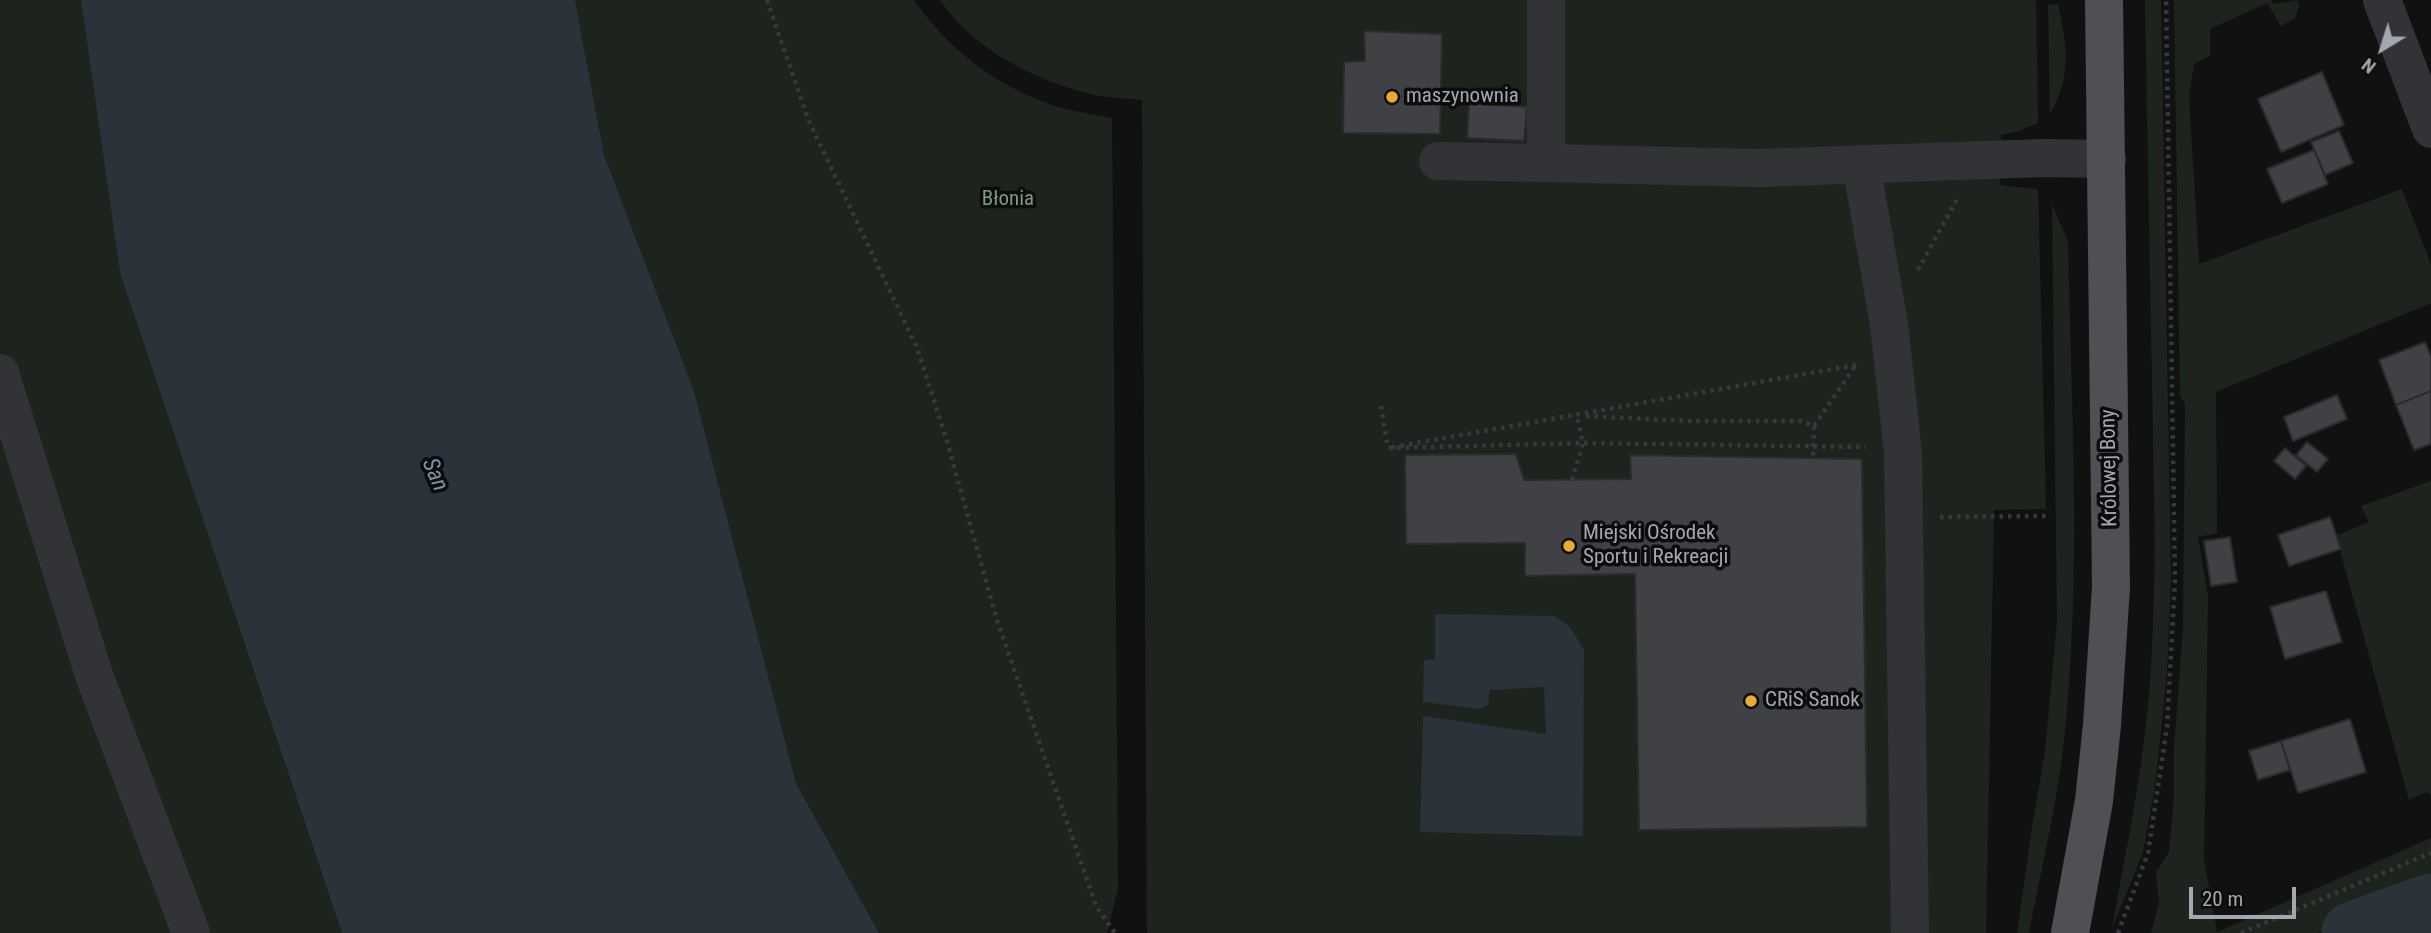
<!DOCTYPE html>
<meta charset="utf-8">
<style>
body{margin:0}
#map{position:relative;width:2431px;height:933px;overflow:hidden;background:#111112;font-family:"Roboto Condensed",sans-serif}
canvas{display:block}
.north{position:absolute;left:2347px;top:14px;width:70px;height:70px;-webkit-text-stroke:5px #0c0c0d;paint-order:stroke;rotate:218deg;font-size:19px;font-weight:700;line-height:28px;text-align:center;color:#a2a7b2}
.north::after{content:'';display:block;margin:auto;width:24px;height:32px;background:#a2a7b2;clip-path:polygon(50% 0,100% 100%,50% 72%,0 100%)}
.scale{position:absolute;left:2189px;top:887px;width:107px;height:32px;box-sizing:border-box;border:4px solid #a2a7b2;border-top:0;padding-left:9px;font-size:21px;line-height:24px;white-space:nowrap;color:#a2a7b2;-webkit-text-stroke:5px #0c0c0d;paint-order:stroke}
</style>
<div id="map">
<canvas width="2431" height="933"></canvas>
<div class="north">N</div>
<div class="scale">20 m</div>
</div>
<script>
const ctx = document.querySelector('canvas').getContext('2d');
ctx.lineJoin = 'round';
function paint(path, color) { ctx.fillStyle = color; ctx.fill(path, 'evenodd'); }
function strokePath(path, color, width, dash) { ctx.strokeStyle = color; ctx.lineWidth = width; ctx.lineCap = dash ? 'butt' : 'round'; ctx.setLineDash(dash || []); ctx.stroke(path); }
function drawText(font, color, halo, rows, align = 'center') {
  ctx.font = font + ' "Roboto Condensed",sans-serif'; ctx.lineWidth = 7; ctx.setLineDash([]); ctx.textBaseline = 'middle'; ctx.strokeStyle = halo; ctx.fillStyle = color; for (const [text, x, y, turn = 0] of rows) {
    ctx.save(); ctx.translate(x, y); ctx.rotate((+turn || 0) * Math.PI / 180); ctx.textAlign = isNaN(turn) ? turn : align; if (halo) ctx.strokeText(text, 0, 0); ctx.fillText(text, 0, 0); ctx.restore();
  }
}
paint(new Path2D(`
 M0 0H81L120 273 342 933H0Z
 M575 0H914C946 46 991 82 1044 102 1065 111 1090 113 1112 118L1118 888 1107 933H879L796 783 694 391 604 155Z
 M940 0H2036L2038 123 2019 131 2001 135 2000 185 2038 189 2046 509 1994 510 1986 933H1147L1142 100C1126 98 1109 98 1094 95 1037 81 974 51 940 0Z
 M2145 0H2161L2171 580 2167 672 2156 779 2143 853 2112 928C2126 851 2142 774 2149 696 2153 646 2154 596 2155 546Z
 M2174 0H2271L2273 4 2297 0 2299 6 2295 18 2281 26 2267 3 2210 29V56L2194 64 2189 96 2199 264 2402 189 2431 265V303L2216 392 2217 533 2198 537 2208 596 2204 859 2217 932 2431 838V886L2318 933H2151L2159 903 2156 872 2169 852 2174 797V748L2183 628 2185 404 2180 396Z
 M2058 4C2067 46 2072 75 2050 114L2048 5Z
 M2052 204 2068 242C2071 408 2082 574 2064 740 2057 805 2041 869 2029 933H2017L2032 827 2045 752 2057 621Z
 M2431 481V795L2427 792 2409 800 2336 536 2369 522 2361 506Z`), '#1d241e');
paint(new Path2D(`
 M81 0H575L604 155 694 391 796 783 879 933H342L120 273Z
 M1435 614 1554 616 1570 627 1584 650 1583 836 1420 832 1423 716 1546 734 1544 687 1490 690 1488 705 1480 709 1423 702 1424 660 1435 659Z`), '#2b333a');
strokePath(new Path2D(`
 M2353 933 2431 905`), '#2b333a', 63);
const building = new Path2D(`
 M1364 31 1442 34 1440 134 1343 133 1344 62 1365 61Z
 M2322 72 2344 125 2281 152 2258 99Z
 M1469 103 1527 107 1524 141 1467 138Z
 M2339 131 2353 163 2325 175 2311 142Z
 M2314 150 2328 184 2282 203 2267 169Z
 M2425 342 2431 356V391L2396 405 2379 360Z
 M2431 391V444L2414 450 2396 405Z
 M2337 395 2347 419 2293 441 2284 417Z
 M2307 442 2328 459 2317 472 2296 455Z
 M2285 448 2306 466 2295 479 2274 461Z
 M1516 454 1524 480 1631 479 1630 455 1862 459 1867 827 1639 830 1635 574 1525 576V543L1406 544 1405 455Z
 M2330 517 2341 549 2289 566 2278 535Z
 M2230 537 2237 582 2211 586 2204 541Z
 M2326 591 2342 642 2285 659 2270 607Z
 M2350 719 2366 772 2298 793 2281 741Z
 M2281 741 2290 770 2258 780 2249 751Z`);
paint(building, '#404145');
strokePath(building, '#2b2b2e', 2);
strokePath(new Path2D(`
 M767 0 808 119 917 348 947 441 997 620 1096 906 1115 933
 M1918 270 1958 197
 M1856 365 1388 448 1583 443 1866 447
 M1381 406 1388 448
 M1586 416 1689 421H1801L1814 426 1813 459
 M1814 426 1855 366
 M1572 480 1583 443 1577 416
 M1940 517 2050 516
 M2118 933 2148 853 2167 727 2175 580 2166 0
 M2241 933 2431 853`), '#38393e', 4.5, [3.5, 5]);
strokePath(new Path2D(`
 M1546 0V163L1759 168 2043 158 2107 159
 M2382 0 2431 129
 M1438 161 1546 163
 M1861 164 1889 324 1903 453 1910 933
 M0 373 94 675 191 933`), '#323337', 38);
strokePath(new Path2D(`
 M2070 933 2094 801 2102 725 2111 587 2104 0`), '#4e5056', 38);
for (const [x, y, r, color] of [
 [1392,97,7,"#eaaa30"],
 [1569,546,7,"#eaaa30"],
 [1751,701,7,"#eaaa30"]
]) { const dot = new Path2D(); dot.arc(x, y, r, 0, 2 * Math.PI); ctx.fillStyle = color; ctx.fill(dot); strokePath(dot, '#0c0c0d', 2.5); }
drawText('21px', '#a2a7b2', '#0c0c0d', [
 ["maszynownia",1406,97],
 ["Miejski Ośrodek",1583,534],
 ["Sportu i Rekreacji",1583,558],
 ["CRiS Sanok",1765,701]
], 'left');
drawText('21px', '#7a9d7b', '#0c0c0d', [
 ["Błonia",1008,200]
]);
drawText('21px', '#a2a7b2', '#0c0c0d', [
 ["Królowej Bony",2110,468,-91]
]);
drawText('italic 23px', '#7a95ad', '#0c0c0d', [
 ["San",434,475,67]
]);
</script>
